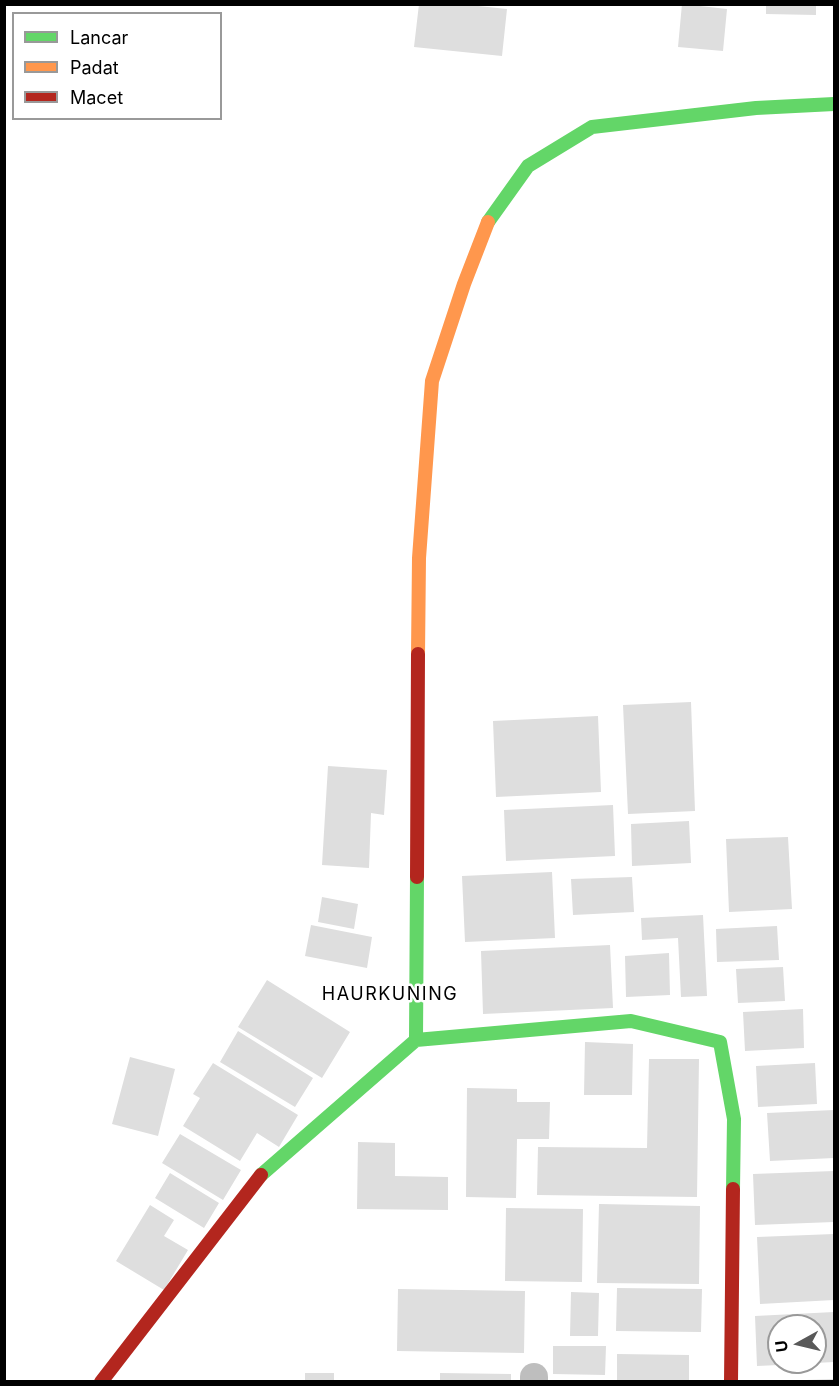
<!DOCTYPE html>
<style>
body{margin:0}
#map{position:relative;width:839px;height:1386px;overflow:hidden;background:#fff;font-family:Inter,sans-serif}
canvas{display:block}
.frame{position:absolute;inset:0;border:6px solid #000;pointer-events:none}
.legend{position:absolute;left:12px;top:12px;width:210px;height:108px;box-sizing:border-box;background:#fff;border:2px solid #999;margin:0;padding:8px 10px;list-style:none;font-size:18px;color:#000}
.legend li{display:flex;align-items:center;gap:12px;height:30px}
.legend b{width:30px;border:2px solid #999}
.north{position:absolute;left:767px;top:1314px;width:60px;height:60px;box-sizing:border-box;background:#fff;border:2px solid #999;border-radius:50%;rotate:262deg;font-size:16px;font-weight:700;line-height:24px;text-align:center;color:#000}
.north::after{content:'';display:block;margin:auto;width:21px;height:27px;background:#595959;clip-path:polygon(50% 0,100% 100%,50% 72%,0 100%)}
</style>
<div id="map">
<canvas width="839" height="1386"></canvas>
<div class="frame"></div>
<ul class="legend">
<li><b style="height:8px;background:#63d668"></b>Lancar</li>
<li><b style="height:8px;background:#ff974d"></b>Padat</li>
<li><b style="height:8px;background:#b3261e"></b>Macet</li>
</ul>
<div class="north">U</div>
</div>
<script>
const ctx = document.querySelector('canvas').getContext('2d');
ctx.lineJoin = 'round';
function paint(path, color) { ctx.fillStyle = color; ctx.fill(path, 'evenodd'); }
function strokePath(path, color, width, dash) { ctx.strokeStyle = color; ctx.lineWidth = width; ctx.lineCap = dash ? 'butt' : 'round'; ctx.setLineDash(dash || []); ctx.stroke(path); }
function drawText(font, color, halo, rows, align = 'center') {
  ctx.font = font + ' Inter,sans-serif'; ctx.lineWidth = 5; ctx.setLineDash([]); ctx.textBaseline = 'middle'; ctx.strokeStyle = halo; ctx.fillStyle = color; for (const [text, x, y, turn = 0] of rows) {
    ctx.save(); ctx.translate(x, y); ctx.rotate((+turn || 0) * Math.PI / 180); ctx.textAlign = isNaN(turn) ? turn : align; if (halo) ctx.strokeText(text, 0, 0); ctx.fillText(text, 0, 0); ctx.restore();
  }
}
paint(new Path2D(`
 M419 4H459L507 9 502 56 414 47Z
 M682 4 727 9 723 51 678 47Z
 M766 4H816V15L766 14Z
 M691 702 695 811 628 814 623 705Z
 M598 716 601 792 496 797 493 721Z
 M328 766 387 770 384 815 371 813 369 868 322 865Z
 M613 805 615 856 506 861 504 810Z
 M689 821 691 863 632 866 631 824Z
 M788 837 792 909 729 912 726 839Z
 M552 872 555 938 465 942 462 876Z
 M632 877 634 912 573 915 571 879Z
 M322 897 358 904 354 929 318 922Z
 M703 915 707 996 681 997 678 938 642 940 641 918Z
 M311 925 372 937 367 968 305 956Z
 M777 926 779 960 717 962 716 929Z
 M610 945 613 1008 483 1014 481 951Z
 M669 953 670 995 626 997 625 956Z
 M783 967 785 1001 738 1003 736 969Z
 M267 980 350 1032 322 1078 238 1027Z
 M803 1009 804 1048 745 1051 743 1012Z
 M238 1031 313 1078 295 1107 220 1062Z
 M585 1042 633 1044 632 1095H584Z
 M130 1057 175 1069 158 1136 112 1124Z
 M649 1059H699L697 1197 537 1195 538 1147 647 1148Z
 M213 1063 298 1115 279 1147 257 1133 240 1161 183 1126 200 1098 193 1094Z
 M815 1063 817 1104 758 1107 756 1066Z
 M467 1088 517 1089V1102H550L549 1139H517L516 1198 466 1197Z
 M834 1110V1158L770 1161 767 1113Z
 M180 1134 241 1170 223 1200 162 1163Z
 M358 1142 395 1143V1176L448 1177V1210L357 1209Z
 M834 1171V1222L755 1225 753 1174Z
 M170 1173 219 1203 204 1228 155 1198Z
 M599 1204 700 1206 699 1284 597 1283Z
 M150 1205 174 1220 164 1236 188 1250 164 1290 116 1261Z
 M506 1208 583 1209 582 1282 505 1281Z
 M834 1234V1300L760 1304 757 1237Z
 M617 1288 702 1289 701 1332 616 1331Z
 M398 1289 525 1291 524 1353 397 1351Z
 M571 1292 599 1293 598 1336H570Z
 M834 1312V1362L815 1363V1326H779V1362H801V1364L757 1366 755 1316Z
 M553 1346H606L605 1375 553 1374Z
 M617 1354 689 1355V1382H617Z
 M305 1373H334V1382H305Z
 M440 1373 511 1374V1382H440Z
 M834 1379V1382H806V1380Z`), '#dedede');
strokePath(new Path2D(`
 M534 1377V1382`), '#bebebe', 28);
strokePath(new Path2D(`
 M488 222 528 166 592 127 756 108 834 104
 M416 1040 631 1021 720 1042 734 1119 733 1189
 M261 1175 416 1040 417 877`), '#63d668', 14);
strokePath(new Path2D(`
 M418 654 419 558 432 381 464 284 488 222`), '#ff974d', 14);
strokePath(new Path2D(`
 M417 877 418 654
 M101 1382 261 1175
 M731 1382 733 1189`), '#b3261e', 14);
ctx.letterSpacing = '1.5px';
drawText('18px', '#000', '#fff', [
 ["HAURKUNING",390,995]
]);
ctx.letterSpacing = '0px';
</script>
